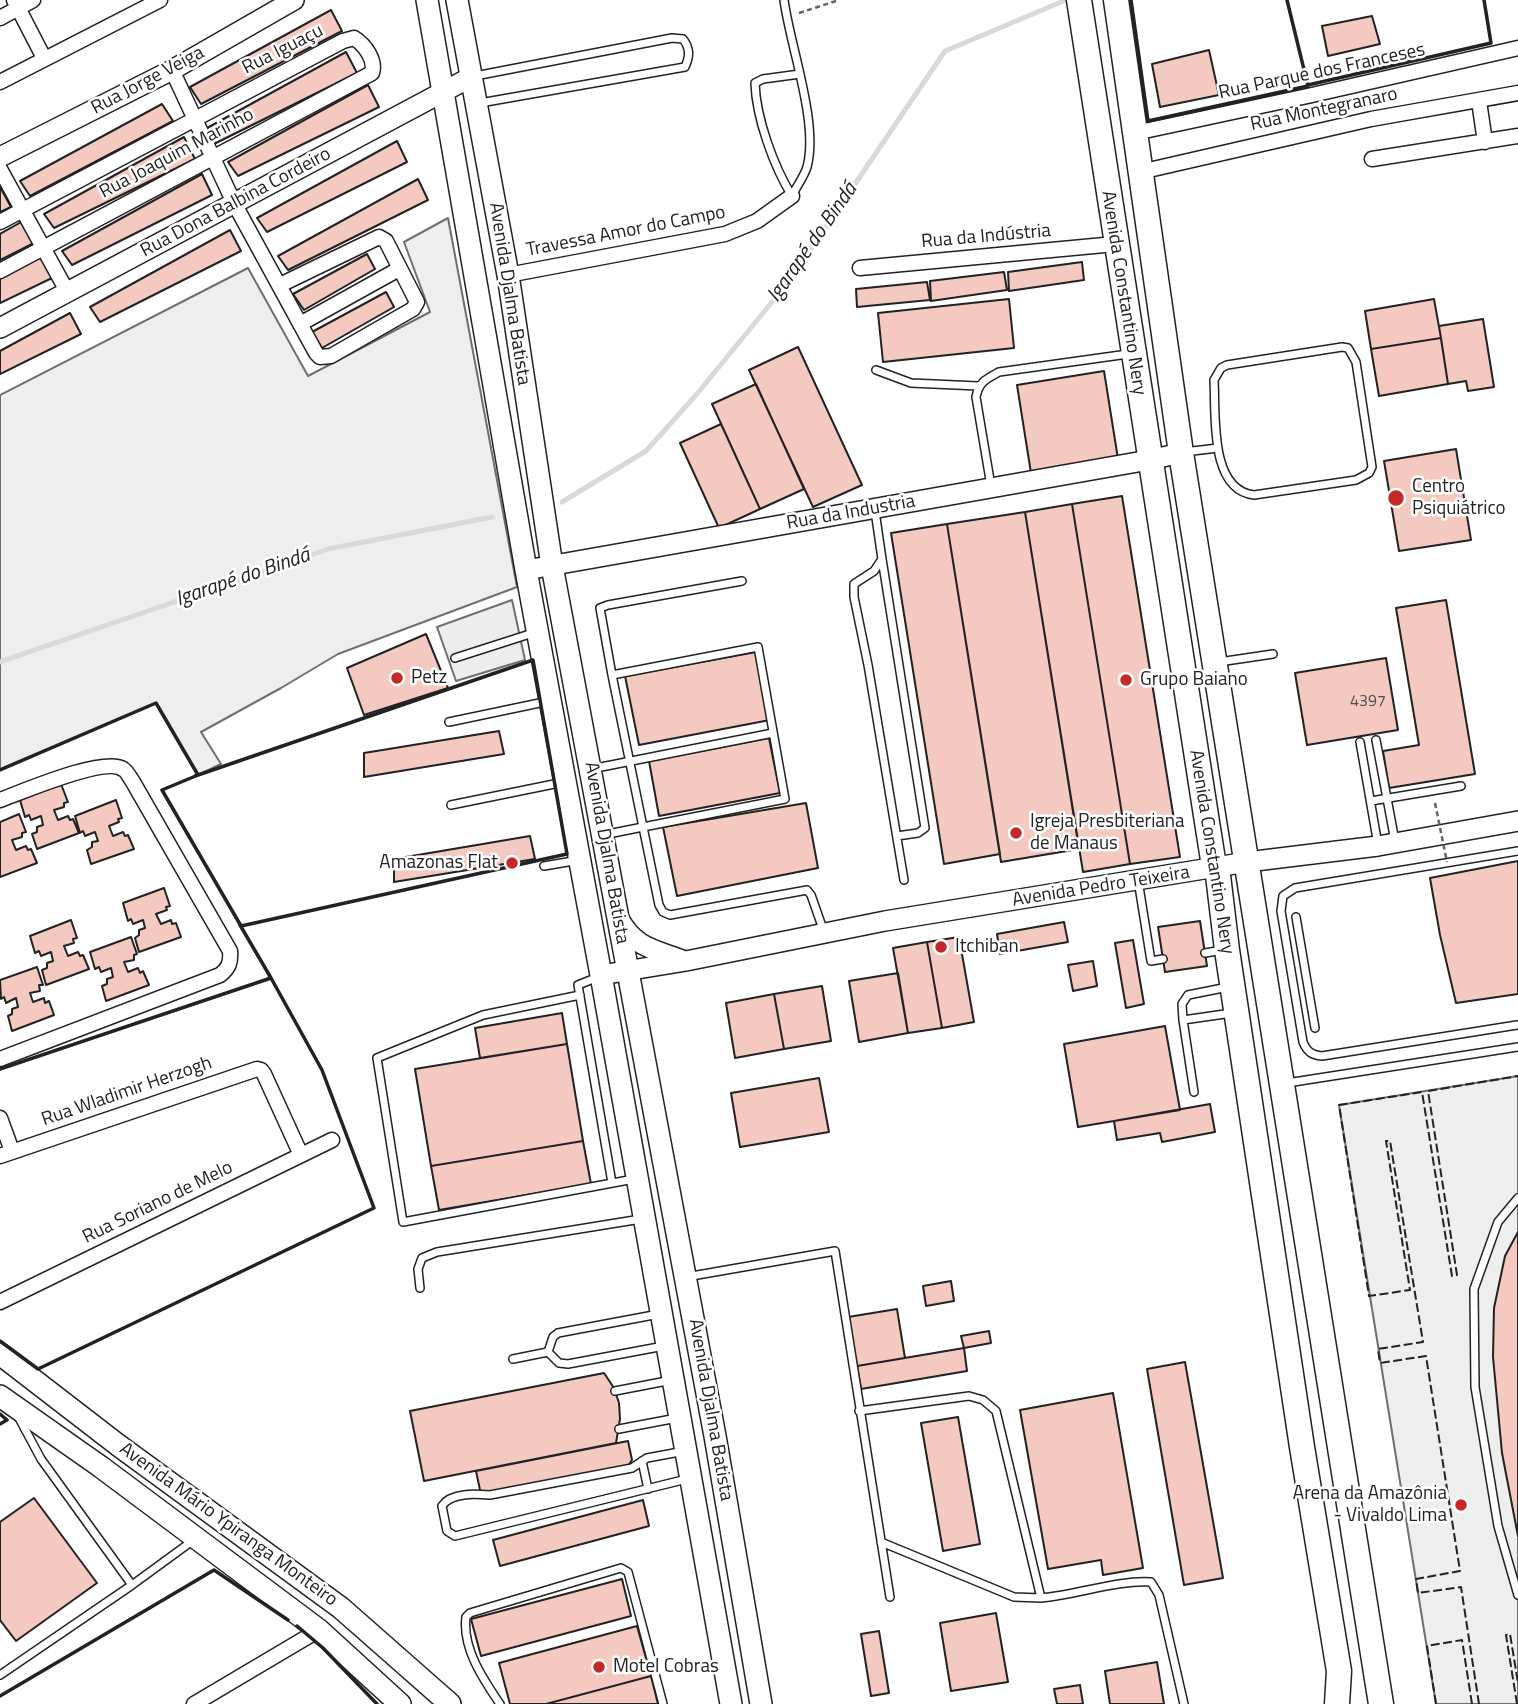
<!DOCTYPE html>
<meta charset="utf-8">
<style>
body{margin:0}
canvas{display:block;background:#fff}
</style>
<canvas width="1518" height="1704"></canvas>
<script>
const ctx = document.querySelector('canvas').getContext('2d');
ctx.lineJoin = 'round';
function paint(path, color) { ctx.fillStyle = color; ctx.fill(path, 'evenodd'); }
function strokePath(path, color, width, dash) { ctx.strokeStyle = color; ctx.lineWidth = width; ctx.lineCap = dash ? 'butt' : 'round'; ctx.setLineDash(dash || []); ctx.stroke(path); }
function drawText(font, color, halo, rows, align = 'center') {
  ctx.font = font + ' "Titillium Web",sans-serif'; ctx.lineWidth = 5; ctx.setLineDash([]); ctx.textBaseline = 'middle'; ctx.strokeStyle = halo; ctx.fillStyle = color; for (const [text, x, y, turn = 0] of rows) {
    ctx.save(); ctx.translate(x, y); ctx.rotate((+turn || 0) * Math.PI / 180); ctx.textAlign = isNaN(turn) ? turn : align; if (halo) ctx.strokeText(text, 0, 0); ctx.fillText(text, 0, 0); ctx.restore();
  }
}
const green = new Path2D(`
 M448 218 517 587 338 654 281 688 201 732 221 764 198 775 156 703 0 770V395L248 268 308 376 430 312 404 242Z
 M1518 1076V1704H1436L1339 1105Z`);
paint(green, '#eee');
strokePath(green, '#6f6f6f', 2);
const parking = new Path2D(`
 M512 600 525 660 456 681 437 627Z`);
paint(parking, '#ededed');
strokePath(parking, '#6f6f6f', 2);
strokePath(new Path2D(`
 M562 502 646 451 696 395 790 280 945 51 1066 0
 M0 662 328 549 492 517`), '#d9d9d9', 5);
const building = new Path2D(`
 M331 10 342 31 201 104 190 87Z
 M1372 16 1380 44 1328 56 1322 26Z
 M1209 50 1219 95 1160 107 1152 64Z
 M346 52 357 73 216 143 207 128Z
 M368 85 379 107 238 176 228 162Z
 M162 104 173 121 30 196 20 181Z
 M184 137 195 159 54 228 44 214Z
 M397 141 407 162 267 232 257 218Z
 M202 174 212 195 72 265 62 251Z
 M418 179 428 200 288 270 278 256Z
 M0 187 11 207 0 212Z
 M23 221 34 243 0 260V234Z
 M230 230 241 251 100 322 90 307Z
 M367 254 375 269 304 310 293 294Z
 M41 256 52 278 0 303V279Z
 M1082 262 1084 280 1009 291 1008 272Z
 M1004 272 1007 290 931 301 930 281Z
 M927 282 930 300 857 307 856 289Z
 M386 292 394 307 322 348 312 332Z
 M1009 299 1014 348 883 362 878 313Z
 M1434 299 1441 338 1371 349 1365 311Z
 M70 313 81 334 0 374V351Z
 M1483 319 1494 387 1468 391 1466 381 1448 384 1439 326Z
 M1441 338 1448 384 1379 396 1371 349Z
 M798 347 862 485 813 507 749 370Z
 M1104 371 1118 459 1031 473 1017 385Z
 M756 384 804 489 760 509 712 404Z
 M721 424 760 509 719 528 680 443Z
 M1456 449 1471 540 1399 551 1384 461Z
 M1122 496 1180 857 1130 864 1072 504Z
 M1072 504 1130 864 1083 872 1025 512Z
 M1025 512 1079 849 1001 862 947 524Z
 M947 524 1000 854 944 864 891 533Z
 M1446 600 1475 774 1389 788 1383 751 1419 745 1396 608Z
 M426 634 448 688 364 715 347 668Z
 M756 652 770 720 639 745 625 676Z
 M1386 658 1398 730 1307 745 1295 673Z
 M499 731 504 754 364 777V753Z
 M769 738 780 793 659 816 649 761Z
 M61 784 68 802 64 803V807L54 810 58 820 68 816 70 820 73 819 79 833 37 849 32 834 37 832V827L43 825 41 816 31 820 29 815 25 817 20 800Z
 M116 800 122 818 118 819 119 822 109 826 113 836 123 832 125 836 128 835 134 849 91 864 87 850 92 847V842L98 841 95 832 85 836 83 831 80 833 75 816Z
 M806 803 818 868 677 896 663 827Z
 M19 814 26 832 22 833V837L12 840 16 850 26 846 28 850 31 849 37 863 0 877V822Z
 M530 836 535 859 394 882V859Z
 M1518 861V994L1456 1003 1440 935 1430 878Z
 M164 888 170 906 166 907 167 910 156 914 161 924 171 920 172 924 176 923 181 937 139 952 135 938 139 935V930L145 928 143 920 133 924 131 919 128 921 123 903Z
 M71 920 77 938 73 939 74 943 64 946 68 956 78 952 80 956 83 955 89 969 46 985 42 970 47 968V963L53 961 51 952 41 956 39 951 35 953 30 936Z
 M1200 921 1207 966 1165 972 1158 927Z
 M1064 922 1068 942 1000 954 997 934Z
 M131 937 137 954 134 955V960L124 962 128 972 138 968 140 973 143 971 149 985 106 1001 102 986 107 984V979L113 977 111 968 101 972 99 967 95 969 90 952Z
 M959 937 974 1022 942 1028 927 942Z
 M1133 940 1144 1004 1126 1008 1115 943Z
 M927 942 942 1028 908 1033 893 948Z
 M1093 961 1097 986 1073 991 1068 965Z
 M37 967 43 985H39L40 991 30 993 33 1002 44 998 45 1003 49 1001 54 1015 12 1031 8 1016 12 1014V1009L18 1007 16 998 6 1003 4 997 1 999 0 980Z
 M898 973 908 1033 859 1042 849 981Z
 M822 986 831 1041 784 1049 774 994Z
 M774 994 784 1049 735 1058 726 1003Z
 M562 1013 567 1044 480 1058 475 1028Z
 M1165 1026 1180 1110 1078 1127 1064 1044Z
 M567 1044 583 1141 431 1166 415 1069Z
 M819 1078 829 1132 740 1147 731 1093Z
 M1210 1104 1215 1132 1162 1142 1160 1133 1117 1140 1114 1121Z
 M583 1141 591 1184 439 1210 431 1166Z
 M1518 1232V1536L1502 1453 1493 1357 1494 1308 1505 1256Z
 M951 1281 954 1301 926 1306 923 1286Z
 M897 1309 905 1358 857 1366 848 1317Z
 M989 1331 991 1343 964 1348 961 1336Z
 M964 1348 967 1371 861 1389 857 1366Z
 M1185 1362 1223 1578 1184 1585 1147 1369Z
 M604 1373 614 1388 619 1403 620 1419 616 1443 424 1481 410 1411Z
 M1113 1393 1143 1568 1103 1575 1101 1560 1048 1569 1020 1410Z
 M958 1417 980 1544 943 1551 921 1423Z
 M628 1441 632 1460 628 1466 485 1494 480 1490 476 1471Z
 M34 1498 97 1583 16 1641 0 1620V1522Z
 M643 1500 649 1526 500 1566 493 1540Z
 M622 1579 631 1616 481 1656 471 1619Z
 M996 1613 1008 1682 951 1691 940 1623Z
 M637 1626 651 1676 546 1704H510L499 1663Z
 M879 1631 889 1693 871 1696 861 1634Z
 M1157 1662 1164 1704H1110L1105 1671Z
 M651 1676 658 1704H546Z
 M1080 1685 1083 1704H1057L1054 1689Z`);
paint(building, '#f3c9c0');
strokePath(building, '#222', 2);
const service = new Path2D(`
 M784 0C790 46 819 123 807 167 804 177 796 187 792 196 774 167 756 118 755 83L763 79 800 74
 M475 76 672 38 683 39C690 48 690 56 685 67L480 103
 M1342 347 1348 348 1356 362 1372 467 1369 473 1356 480 1254 495C1209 490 1216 414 1214 380L1221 368 1227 365Z
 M876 370 911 383 978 386
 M1184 452 1218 448
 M991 486 976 397C979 382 986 379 999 372L1128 354
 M875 511 882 559 874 571 854 584V597L868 665 904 880
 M882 559 925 828 918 833 897 836
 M758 647 785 799 643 827 612 675Z
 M455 658 533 633
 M1219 662 1273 654
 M612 675 600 608 608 605 742 581
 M449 722 549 701
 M1376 740 1395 841
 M1360 742 1378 845
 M591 769 773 733
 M1371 801 1461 786
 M451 805 564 782
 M603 835 643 827 659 905 663 912 670 915 807 890 811 895 824 932
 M544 866 579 860
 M1138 880 1151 961 1163 959
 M1296 917 1315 1028
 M1205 953 1223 950
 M598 977 578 985 612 1183
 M580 995 483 1015 377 1058 403 1222 634 1179
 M1183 1020 1182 1004 1188 995 1228 987
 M1517 1025 1322 1056C1312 1055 1307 1052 1303 1042L1281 911 1283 896 1295 888 1518 851
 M1287 1083 1518 1047
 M1194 1092 1183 1020 1232 1013
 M1518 1198 1498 1222 1474 1289 1475 1387 1498 1526 1518 1595
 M686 1277 835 1251 890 1597
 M420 1288 418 1269 422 1258 437 1252 641 1219
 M548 1352 553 1337 558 1333 659 1314
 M548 1352 559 1363 568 1364 664 1346
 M513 1359 548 1352
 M615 1391 672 1380
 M859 1411 969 1396 983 1400 996 1411 1041 1598C1077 1595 1116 1580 1151 1582L1159 1595 1184 1704
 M19 1418 41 1459 132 1585
 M619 1429 677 1418
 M685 1451 647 1458 632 1468 490 1495C476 1494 451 1492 442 1506L447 1531 455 1536 687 1479
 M642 1461 648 1489
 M881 1542 1014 1597 1041 1598
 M0 1675 132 1585 195 1539
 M500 1704C483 1679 462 1648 466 1617L470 1613 621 1568 628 1572 663 1704`);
const minor = new Path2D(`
 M14 0 44 58
 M0 18 33 0
 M172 70 234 203 316 353 320 357 331 356 413 309 417 302 386 241 379 237 280 285
 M0 82 160 0
 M1479 101 1485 142
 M1135 133 1312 95 1518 48
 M1372 159 1518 136
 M0 169 68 293
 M1140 172 1371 119 1518 93
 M0 222 343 41 354 38C365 45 376 60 372 73L0 271
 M860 268 1115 244
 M508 275 725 234 757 221 792 196
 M300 324 399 269
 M0 800C22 792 105 756 123 769 127 771 130 778 133 782L230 951C231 962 229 968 220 975L0 1059
 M0 1118 12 1151
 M0 1156 257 1069 261 1070 264 1074 301 1155
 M0 1302 332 1140
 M194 1704 319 1630`);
const tertiary = new Path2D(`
 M0 157 172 70 294 0
 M0 328 471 77
 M526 570 1149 460 1181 453
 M619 919C636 949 654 949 685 961
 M601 975 686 961 885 921 1247 862 1378 846 1518 821`);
const secondary = new Path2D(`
 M427 0 526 570 601 975 731 1704
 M457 0 508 275 552 566 715 1436 761 1704
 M0 1354 118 1445 341 1608 450 1704
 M0 1396 101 1467 319 1630 400 1704`);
const trunk = new Path2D(`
 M1079 0 1207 822 1214 866 1217 867 1227 950 1302 1447 1339 1671 1337 1704
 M1116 0 1181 453 1381 1704`);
strokePath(service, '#222', 10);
strokePath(minor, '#222', 17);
strokePath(tertiary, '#222', 22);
strokePath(secondary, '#222', 24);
strokePath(trunk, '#222', 27);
strokePath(new Path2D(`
 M799 13 839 0`), '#646464', 2.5, [5, 3.5]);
strokePath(service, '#fff', 7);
strokePath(minor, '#fff', 14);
strokePath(tertiary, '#fff', 19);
strokePath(secondary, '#fff', 21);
strokePath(trunk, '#fff', 24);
strokePath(new Path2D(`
 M1435 803 1447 862`), '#646464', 2.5, [5, 3.5]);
strokePath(new Path2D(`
 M1436 1704 1427 1646 1462 1640 1472 1704
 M1479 1704 1461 1587 1418 1593 1416 1579 1460 1571 1426 1356 1380 1363 1378 1349 1423 1342 1390 1141H1386L1410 1290 1369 1296 1339 1105 1422 1092 1452 1276 1457 1275 1428 1091 1518 1076
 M1517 1704 1506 1635 1510 1634 1518 1683`), '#222', 2, [9, 3.5]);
strokePath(new Path2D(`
 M1131 0 1148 121 1308 86 1287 0
 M1308 85 1491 43 1484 0
 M533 660 567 854 241 926 162 790 198 775Z
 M0 770 156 703 198 775 195 776
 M240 925 271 978H269
 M0 1069 271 978 322 1070 374 1208 38 1369 0 1341
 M0 1414 7 1420 0 1424
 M297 1626 323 1648 377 1704
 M0 1696 214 1570 288 1620`), '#222', 3.5);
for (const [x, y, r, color] of [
 [1396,498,9,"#c62828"],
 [397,678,7,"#c62828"],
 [1126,680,7,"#c62828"],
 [1016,833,7,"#c62828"],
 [512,863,7,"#c62828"],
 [941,947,7,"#c62828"],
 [1461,1505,7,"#c62828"],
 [599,1667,7,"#c62828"]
]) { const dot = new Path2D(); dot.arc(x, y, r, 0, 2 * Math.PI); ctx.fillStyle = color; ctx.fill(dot); strokePath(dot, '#fff', 2.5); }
drawText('16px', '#564c4a', null, [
 ["4397",1368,702]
]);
drawText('19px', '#222', '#fff', [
 ["Rua Iguaçu",283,50,-27],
 ["Rua Parque dos Franceses",1322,72,-12],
 ["Rua Jorge Veiga",148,81,-28],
 ["Rua Montegranaro",1324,110,-12],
 ["Rua Joaquim Marinho",177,154,-28],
 ["Rua Dona Balbina Cordeiro",236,203,-28],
 ["Travessa Amor do Campo",626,232,-11],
 ["Rua da Indústria",986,237,-5],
 ["Avenida Constantino Nery",1123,293,81],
 ["Avenida Djalma Batista",509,294,81],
 ["Rua da Industria",851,513,-10],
 ["Avenida Constantino Nery",1211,852,81],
 ["Avenida Djalma Batista",606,853,80],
 ["Avenida Pedro Teixeira",1101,887,-9],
 ["Rua Wladimir Herzogh",127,1092,-19],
 ["Rua Soriano de Melo",158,1203,-26],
 ["Avenida Djalma Batista",710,1410,80],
 ["Avenida Mário Ypiranga Monteiro",228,1525,36]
]);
drawText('19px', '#222', '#fff', [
 ["Centro",1412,487],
 ["Psiquiátrico",1412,509],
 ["Petz",411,678],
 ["Grupo Baiano",1140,680],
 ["Igreja Presbiteriana",1030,822],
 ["de Manaus",1030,844],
 ["Amazonas Flat",498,863,"right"],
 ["Itchiban",955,947],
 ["Arena da Amazônia",1447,1494,"right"],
 ["- Vivaldo Lima",1447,1516,"right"],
 ["Motel Cobras",613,1667]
], 'left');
drawText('italic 21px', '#222', '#fff', [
 ["Igarapé do Bindá",813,243,-55],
 ["Igarapé do Bindá",243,578,-19]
]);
</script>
